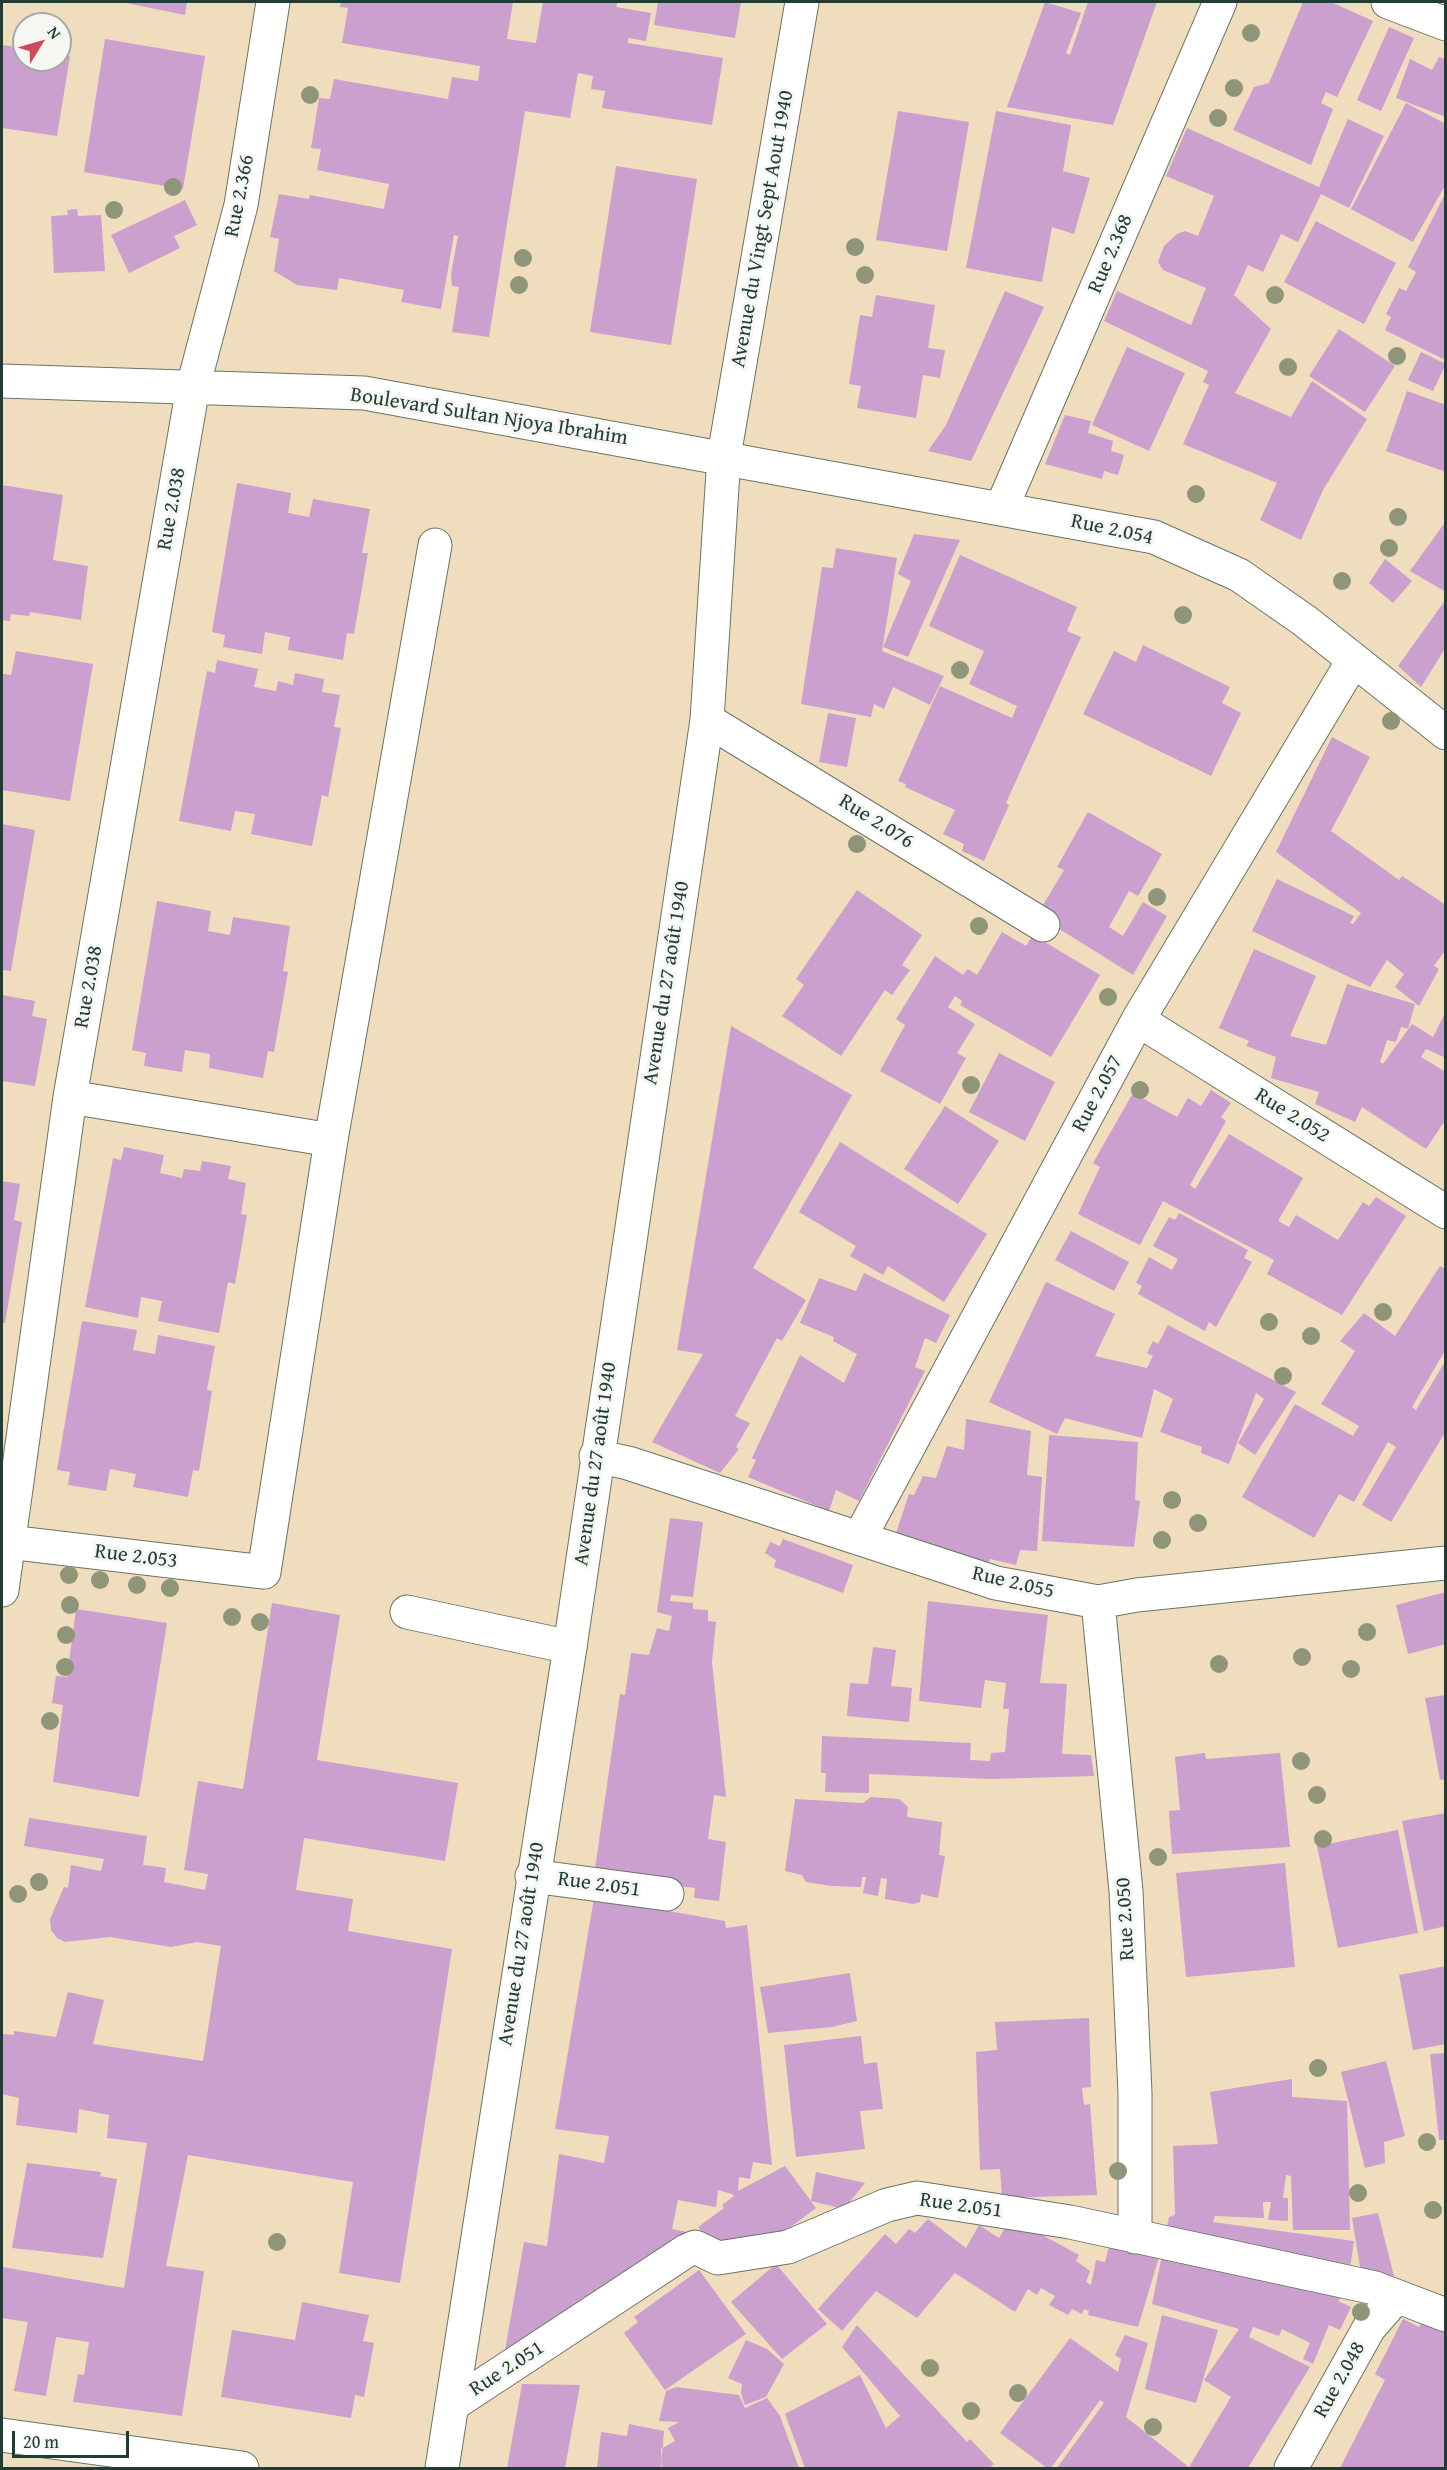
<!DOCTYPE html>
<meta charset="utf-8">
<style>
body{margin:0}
#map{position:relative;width:1447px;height:2470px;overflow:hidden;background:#f0ddbd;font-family:"Gentium Book Plus",serif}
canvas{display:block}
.frame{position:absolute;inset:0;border:3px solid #1f3d34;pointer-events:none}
.north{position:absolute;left:12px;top:12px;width:60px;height:60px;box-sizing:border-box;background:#f6f6f2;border:2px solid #a0aca6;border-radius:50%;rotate:53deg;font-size:16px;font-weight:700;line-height:24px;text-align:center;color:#1f3d34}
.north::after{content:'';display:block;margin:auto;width:21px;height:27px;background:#d1495b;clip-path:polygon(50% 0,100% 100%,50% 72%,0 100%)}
.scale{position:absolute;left:12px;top:2431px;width:117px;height:27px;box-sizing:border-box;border:3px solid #1f3d34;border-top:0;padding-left:8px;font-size:18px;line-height:21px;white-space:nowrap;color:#1f3d34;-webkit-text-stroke:4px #f6f6f2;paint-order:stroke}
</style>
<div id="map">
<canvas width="1447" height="2470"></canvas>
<div class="frame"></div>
<div class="north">N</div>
<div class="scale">20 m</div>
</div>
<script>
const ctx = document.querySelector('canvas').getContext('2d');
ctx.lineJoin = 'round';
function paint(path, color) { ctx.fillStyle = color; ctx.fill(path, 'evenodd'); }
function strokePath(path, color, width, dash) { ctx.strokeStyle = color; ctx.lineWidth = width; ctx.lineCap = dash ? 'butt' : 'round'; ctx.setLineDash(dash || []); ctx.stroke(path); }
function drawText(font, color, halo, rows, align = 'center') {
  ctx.font = font + ' "Gentium Book Plus",serif'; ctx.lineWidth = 6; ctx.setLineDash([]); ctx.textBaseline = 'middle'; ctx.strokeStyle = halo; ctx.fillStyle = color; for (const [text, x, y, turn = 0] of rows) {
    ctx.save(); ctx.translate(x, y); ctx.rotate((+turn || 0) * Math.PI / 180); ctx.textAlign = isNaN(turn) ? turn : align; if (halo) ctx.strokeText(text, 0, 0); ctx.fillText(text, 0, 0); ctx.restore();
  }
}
paint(new Path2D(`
 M121 2H187L185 15Z
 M341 2H513L507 39 536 43 543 2H618L616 7 651 13 646 41 628 38V43L723 58 712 125 602 108 605 91 591 89 593 76 578 73 570 118 525 111 489 337 452 332 459 287 452 286 451 274 458 236 454 235 441 309 401 302 404 290 339 278 337 290 297 285 274 271 279 239 270 237 279 194 309 199 310 195 384 209 386 198 389 184 317 170 321 149 311 148 319 98 330 99 334 79 448 99 452 77 478 81 480 66 342 43 348 8 340 7Z
 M658 2H741L735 38 654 25Z
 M1045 2 1081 13 1066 53 1070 55 1088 2H1157L1113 125 1007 107Z
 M1303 2H1331L1373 21 1337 97 1326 92 1321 103 1333 109 1311 165 1233 130 1254 87 1269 83Z
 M1389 27 1414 38 1381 111 1357 100Z
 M105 39 205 56 183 189 84 172Z
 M2 45 24 48V60H60V54L70 56 57 136 2 128Z
 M1439 57 1446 59V117L1396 98 1410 59 1432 70Z
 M1406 103 1446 124V184L1413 242 1351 209Z
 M898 111 969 122 947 251 876 240Z
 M996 111 1071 125 1063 171 1090 178 1074 234 1052 227 1042 282 966 268Z
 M1348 119 1384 136 1349 208 1321 194 1298 242 1281 234 1263 272 1248 265 1234 295 1271 329 1235 393 1291 417 1312 381 1367 419 1323 490 1301 540 1260 520 1277 483 1183 444 1209 385 1203 382 1208 371 1104 321 1117 291 1191 325 1206 288 1163 270 1158 262 1164 246 1177 234 1185 231 1198 236 1214 196 1166 176 1187 128 1319 187Z
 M616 166 697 179 671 345 590 332Z
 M1446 192V355L1443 359 1385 330 1391 317 1386 314 1399 288 1406 291 1416 272 1408 267Z
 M185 200 197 225 174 236 180 248 129 273 111 235Z
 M77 209 78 216 101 215 105 271 54 273 51 216 68 215 67 210Z
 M1316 221 1396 263 1364 324 1284 282Z
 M1005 291 1044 307 971 461 928 451 946 425Z
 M876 295 935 305 928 348 945 350 940 378 923 375 916 418 857 408 861 386 849 384 860 315 872 317Z
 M1339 329 1395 366 1365 412 1309 376Z
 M1127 347 1185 373 1149 451 1092 425Z
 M1421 352 1446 364 1433 391 1408 380Z
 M1407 391 1446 405V472L1386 451Z
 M1065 415 1091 421 1088 433 1113 441 1111 451 1124 455 1118 475 1104 471 1102 479 1045 464Z
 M237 483 291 493 288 513 309 517 313 499 370 509 362 553H368L354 634 347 633 343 660 288 650 290 637 265 632 262 654 223 647 225 635 212 632Z
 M2 485 63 495 53 560 88 566 81 620 30 612 29 616 11 614 10 621 2 620Z
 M1446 521V592L1410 571Z
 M914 534 960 540 908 657 883 647 911 581 898 574Z
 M836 548 897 558 882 651 944 676 930 705 893 687 884 709 874 704 871 717 801 704 822 567 833 568Z
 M960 555 1077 607 1067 631 1081 637 1006 803 1009 805 984 861 962 851 964 844 943 834 955 810 905 787 906 784 898 781 940 686 1012 718 1017 706 969 684 984 651 929 626Z
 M1385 559 1412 581 1393 603 1369 583Z
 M1444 602 1446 647 1421 687 1398 666Z
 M1143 645 1230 687 1222 703 1241 713 1211 776 1083 714 1114 651 1136 662Z
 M16 651 93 664 70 801 2 790V682L3 674 11 675Z
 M217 660 258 669 254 687 276 691 278 681 293 685 295 673 324 679 322 692 340 695 334 727 341 728 328 797 322 795 312 846 251 834 255 814 235 811 231 831 179 821 207 671 215 673Z
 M828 713 856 718 847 767 819 762Z
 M1332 737 1370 757 1331 831 1399 880 1402 876 1446 905V949L1434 966 1439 969 1419 1006 1395 987 1404 974 1387 960 1370 987 1252 931 1277 879 1354 916 1350 923 1353 924 1361 913 1276 852Z
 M1088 812 1162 854 1138 896 1129 891 1109 927 1123 936 1143 902 1167 916 1133 975 1037 915 1064 870 1057 867Z
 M2 824 35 830 11 971 2 970Z
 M857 890 922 935 902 965 910 970 892 995 885 990 841 1056 782 1016 804 985 796 979Z
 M157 901 211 911 208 931 230 935 233 917 290 926 283 971 288 972 274 1052 268 1051 263 1078 209 1068 210 1054 185 1050 182 1072 144 1066 146 1053 132 1050Z
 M1002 932 1026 946 1033 935 1100 975 1051 1057 960 1005 962 1001 955 996 948 1007 975 1024 957 1053 966 1058 940 1104 880 1071 905 1025 896 1019 935 956 963 975 968 969 977 975Z
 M1254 949 1316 976 1290 1036 1326 1045 1347 984 1415 1004 1408 1029 1401 1027 1396 1042 1387 1040 1380 1062 1383 1064 1412 1024 1433 1037 1446 1011V1058L1426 1049 1421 1057 1446 1072V1119L1426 1149 1362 1107 1355 1122 1315 1104 1319 1092 1271 1078 1276 1057 1246 1046 1249 1041 1219 1028Z
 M2 995 35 1001 32 1016 47 1019 35 1086 2 1081Z
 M731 1026 852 1095 753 1268 806 1300 782 1341 777 1338 735 1416 750 1423 736 1447 739 1449 720 1473 652 1442 703 1354 677 1350Z
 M999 1053 1055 1082 1025 1141 969 1112Z
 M1211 1090 1231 1103 1221 1117 1226 1121 1190 1185 1195 1189 1229 1134 1303 1178 1278 1221 1289 1227 1296 1215 1338 1240 1363 1202 1369 1206 1376 1197 1406 1216 1342 1315 1267 1274 1274 1260 1163 1201 1140 1245 1078 1214 1100 1167 1093 1163 1133 1093 1177 1117 1188 1098 1201 1106Z
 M945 1106 999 1141 958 1204 904 1169Z
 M840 1142 987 1234 944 1302 888 1266 883 1275 850 1256 856 1246 799 1212Z
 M124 1147 164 1155 160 1173 182 1178 184 1169 200 1171 202 1161 231 1166 228 1179 246 1183 241 1214 247 1215 235 1284 228 1282 219 1333 158 1321 162 1301 141 1297 138 1318 85 1307 113 1158 121 1160Z
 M2 1181 20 1184 14 1220 22 1222 5 1323H2Z
 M1179 1213 1248 1250 1244 1258 1252 1262 1216 1327 1209 1322 1205 1331 1138 1294 1142 1286 1136 1283 1149 1257 1172 1270 1178 1259 1153 1246 1169 1217 1175 1220Z
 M1071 1231 1129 1262 1114 1291 1055 1260Z
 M1440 1266 1446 1269V1349L1412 1407 1416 1410 1446 1360V1431L1391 1522 1362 1505 1396 1447 1388 1442 1354 1502 1339 1494 1314 1538 1242 1497 1295 1404 1353 1436 1359 1426 1321 1404 1355 1351 1340 1341 1364 1313 1395 1336Z
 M864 1273 950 1315 936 1343 925 1338 915 1367 925 1371 859 1501 836 1490 829 1511 748 1477 756 1460 752 1458 800 1355 844 1383 857 1354 833 1341 834 1337 800 1323 819 1278 856 1291Z
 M1046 1282 1115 1314 1095 1356 1147 1368 1153 1356 1147 1353 1153 1341 1158 1344 1168 1325 1296 1392 1255 1455 1238 1443 1264 1399 1256 1393 1229 1464 1201 1453 1202 1447 1160 1432 1173 1399 1154 1389 1142 1438 1065 1418 1057 1434 989 1402Z
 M82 1321 137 1330 133 1350 155 1354 158 1335 215 1346 207 1390 212 1391 199 1471 193 1470 188 1497 133 1487 136 1474 110 1469 106 1491 68 1485 70 1472 57 1470Z
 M966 1419 1031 1431 1027 1475 1042 1477 1037 1551 1020 1550 1016 1565 990 1559 988 1565 895 1536 909 1494 914 1495 923 1476 936 1478 947 1446 964 1450Z
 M1049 1435 1138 1442 1135 1500 1140 1501 1134 1547 1042 1541Z
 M670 1518 703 1522 693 1597 671 1595 670 1601 693 1603V1609L708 1610V1621L716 1622 712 1662 726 1797 714 1795 708 1839 726 1842 719 1901 694 1898 695 1888 594 1876 620 1694 625 1695 631 1653 649 1655 657 1628 669 1631 672 1616 657 1612Z
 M783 1539 853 1565 843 1593 774 1567 776 1560 765 1553 770 1542 780 1546Z
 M1446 1592V1644L1408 1654 1396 1605Z
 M928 1601 1048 1615 1040 1683 1067 1684 1062 1754 1091 1755 1094 1776 991 1779 869 1774V1793L825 1792 826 1773H821L822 1736 971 1743 970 1760 990 1761 991 1753 1005 1752 1009 1709H1003L1006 1683 985 1680 981 1708 919 1701Z
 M272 1603 340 1615 317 1760 458 1783 445 1861 304 1838 296 1890 353 1899 348 1931 452 1949 400 2283 339 2273 353 2182 188 2155 166 2266 204 2271 182 2416 73 2402 78 2374 84 2375 89 2342 56 2337 46 2396 14 2391 28 2322 2 2318V2267L124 2288 147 2143 107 2138 109 2115 79 2109 77 2133 16 2125 19 2098 2 2094V2034L14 2035V2031L56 2037 68 1992 104 2000 93 2044 203 2061 221 1946 197 1942 171 1947 110 1937 65 1942 57 1938 51 1930 50 1919 64 1887 68 1888 71 1865 101 1871 104 1859 24 1846 29 1818 147 1836 143 1865 166 1868 164 1882 205 1890 208 1874 184 1870 198 1781 243 1789Z
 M76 1609 167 1623 139 1797 53 1782 63 1705 52 1703 56 1676 67 1677Z
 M873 1647 896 1650 891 1686 912 1688 909 1722 847 1716 850 1683 868 1684Z
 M1446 1695V1779L1440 1780 1425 1698Z
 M1205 1753 1206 1759 1280 1753 1290 1847 1172 1854 1169 1811 1180 1810 1175 1757Z
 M871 1797 899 1799 908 1807 907 1817 942 1822 939 1855 945 1856 938 1898 921 1894 920 1902 913 1904 885 1899 887 1879 881 1878 878 1896 863 1893 866 1877H862L861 1887 832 1886 806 1882 802 1875 785 1871 795 1799 863 1803Z
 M1446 1813V1926L1424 1931 1402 1821Z
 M1398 1830 1418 1933 1338 1948 1317 1846Z
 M1285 1863 1295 1967 1186 1977 1176 1873Z
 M594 1898 725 1921 726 1928 747 1925 772 2165 753 2162 750 2179 739 2177 738 2191 785 2166 811 2201 816 2172 865 2183 844 2209 811 2201 816 2208 764 2247 720 2254 698 2227 724 2208 722 2205 734 2196 732 2194 718 2190 716 2207 678 2200 672 2229 692 2233 504 2356 524 2242 547 2246 559 2154 604 2163 609 2136 555 2129Z
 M1446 1966V2044L1413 2050 1399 1975Z
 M850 1973 857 2021 832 2027 768 2033 760 1987Z
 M1089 2018 1091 2087 1082 2088 1084 2105 1090 2104 1097 2195 1002 2198 1000 2169 980 2170 976 2052 997 2050 995 2022Z
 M861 2036 864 2064 877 2062 883 2109 860 2111 865 2149 796 2157 784 2045Z
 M1446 2053V2140H1439L1430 2054Z
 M1386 2061 1405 2136 1384 2142 1385 2163 1365 2168 1341 2072Z
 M1292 2079V2097L1347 2101 1350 2230H1293L1291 2176 1286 2175 1283 2198H1288V2221L1268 2220 1271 2202H1263L1264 2218 1215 2216 1213 2222 1354 2241 1350 2268 1165 2238 1169 2217 1175 2215 1173 2146 1218 2144 1210 2092Z
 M27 2163 101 2172 100 2176 117 2179 103 2258 12 2248Z
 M1378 2213 1394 2276 1361 2273 1352 2218Z
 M1011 2218 1079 2255 1076 2261 1090 2271 1086 2282 1091 2285 1096 2260 1105 2262 1110 2243 1162 2247 1138 2327 1088 2315 1089 2311 1084 2309 1082 2314 1072 2309 1068 2315 1049 2305 1055 2296 1041 2288 1037 2295 1028 2289 1015 2312 955 2273 917 2318 876 2291 842 2331 818 2309 885 2234 896 2244 909 2229 915 2233 928 2219 966 2248 979 2225 999 2238Z
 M1162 2255 1341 2298 1338 2301 1351 2307 1340 2330 1329 2325 1313 2364 1303 2359 1310 2343 1282 2329 1279 2336 1253 2327 1249 2337 1310 2367 1248 2468 1189 2467 1231 2397 1204 2380 1239 2329 1152 2304Z
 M776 2264 827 2324 782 2359 731 2302Z
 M699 2270 746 2334 665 2390 624 2333 638 2322 634 2317Z
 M302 2302 369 2315 363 2341 374 2343 364 2397 355 2395 351 2418 221 2397 232 2330 295 2340Z
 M1162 2315 1218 2330 1196 2403 1145 2389Z
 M1403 2319 1419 2327 1422 2321 1446 2333V2468H1340L1385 2380 1375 2374Z
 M857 2325 967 2442 970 2439 994 2464 989 2468H805L785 2414 860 2375 886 2428 900 2416 842 2347Z
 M1125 2335 1148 2343 1126 2417 1190 2468H1057L1104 2403 1100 2400 1051 2468H1047L1000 2433 1070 2338 1118 2372 1121 2359 1115 2355Z
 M746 2340 767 2349 784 2364 766 2397 745 2405 741 2393 742 2384 728 2378Z
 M522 2384 580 2385 565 2468H507Z
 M676 2387 739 2395 745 2408 767 2398 780 2416 799 2468H662L661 2449 675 2441 668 2428 679 2422 659 2421 666 2391Z
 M629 2424 664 2431 661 2468H597L601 2432 627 2436Z`), '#cb9fce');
const minor = new Path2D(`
 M1388 2 1446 24
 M2 381 364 393 1154 537 1239 575 1305 621 1446 733
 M1002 507 1220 2
 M707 720 1043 925
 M1138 1020 1446 1212
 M70 1097 331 1140
 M596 1456 628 1463 996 1583 1098 1602 1137 1595 1446 1563
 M860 1537 1138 1020 1353 661
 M8 1542 264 1572 331 1140 435 545
 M2 1590 70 1097 193 387 241 205 273 2
 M1098 1602 1126 1891 1135 2093V2237
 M407 1612 570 1647
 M532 1876 667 1894
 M452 2405 686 2251 695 2247 718 2258 788 2247 887 2205 917 2198 1070 2222 1375 2288 1446 2315
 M2 2435 242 2468
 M1291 2468 1369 2328 1396 2297`);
const major = new Path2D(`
 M442 2468 570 1647 707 720 724 456 802 2`);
strokePath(minor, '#687564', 35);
strokePath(major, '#687564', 35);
strokePath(minor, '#fff', 33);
strokePath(major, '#fff', 33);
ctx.fillStyle = '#8e9579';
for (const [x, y] of [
 [1251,33],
 [1234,88],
 [310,95],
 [1218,118],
 [173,187],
 [114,210],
 [855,247],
 [523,258],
 [865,275],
 [519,285],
 [1275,295],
 [1397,356],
 [1288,367],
 [1196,494],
 [1398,517],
 [1389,548],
 [1342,581],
 [1183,615],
 [960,670],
 [1391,721],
 [857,844],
 [1157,897],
 [979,926],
 [1108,997],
 [971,1085],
 [1140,1090],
 [1383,1312],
 [1269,1322],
 [1311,1336],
 [1283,1376],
 [1172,1500],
 [1198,1523],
 [1162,1540],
 [69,1575],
 [100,1580],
 [137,1585],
 [170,1588],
 [70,1605],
 [232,1617],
 [260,1622],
 [1367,1632],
 [66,1635],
 [1302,1657],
 [1219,1664],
 [65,1667],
 [1351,1669],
 [50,1721],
 [1301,1761],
 [1317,1795],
 [1323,1839],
 [1158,1857],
 [39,1882],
 [18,1894],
 [1318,2068],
 [1427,2142],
 [1118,2171],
 [1358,2193],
 [1433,2210],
 [277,2242],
 [1361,2312],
 [930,2368],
 [1018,2393],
 [971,2411],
 [1153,2427]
]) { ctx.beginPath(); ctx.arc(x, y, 9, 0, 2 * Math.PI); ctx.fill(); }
drawText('21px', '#1f3d34', '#f6f6f2', [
 ["Rue 2.366",240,196,-79],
 ["Avenue du Vingt Sept Aout 1940",763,229,-80],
 ["Rue 2.368",1111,254,-67],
 ["Boulevard Sultan Njoya Ibrahim",489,417,9],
 ["Rue 2.038",172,509,-80],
 ["Rue 2.054",1112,530,12],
 ["Rue 2.076",876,822,32],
 ["Avenue du 27 août 1940",667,983,-81],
 ["Rue 2.038",89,987,-80],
 ["Rue 2.057",1098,1094,-62],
 ["Rue 2.052",1292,1116,32],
 ["Avenue du 27 août 1940",596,1464,-82],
 ["Rue 2.053",136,1557,7],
 ["Rue 2.055",1013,1583,13],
 ["Rue 2.051",599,1885,8],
 ["Rue 2.050",1126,1919,-93],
 ["Avenue du 27 août 1940",522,1944,-81],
 ["Rue 2.051",961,2206,8],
 ["Rue 2.051",507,2369,-33],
 ["Rue 2.048",1340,2380,-61]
]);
</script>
